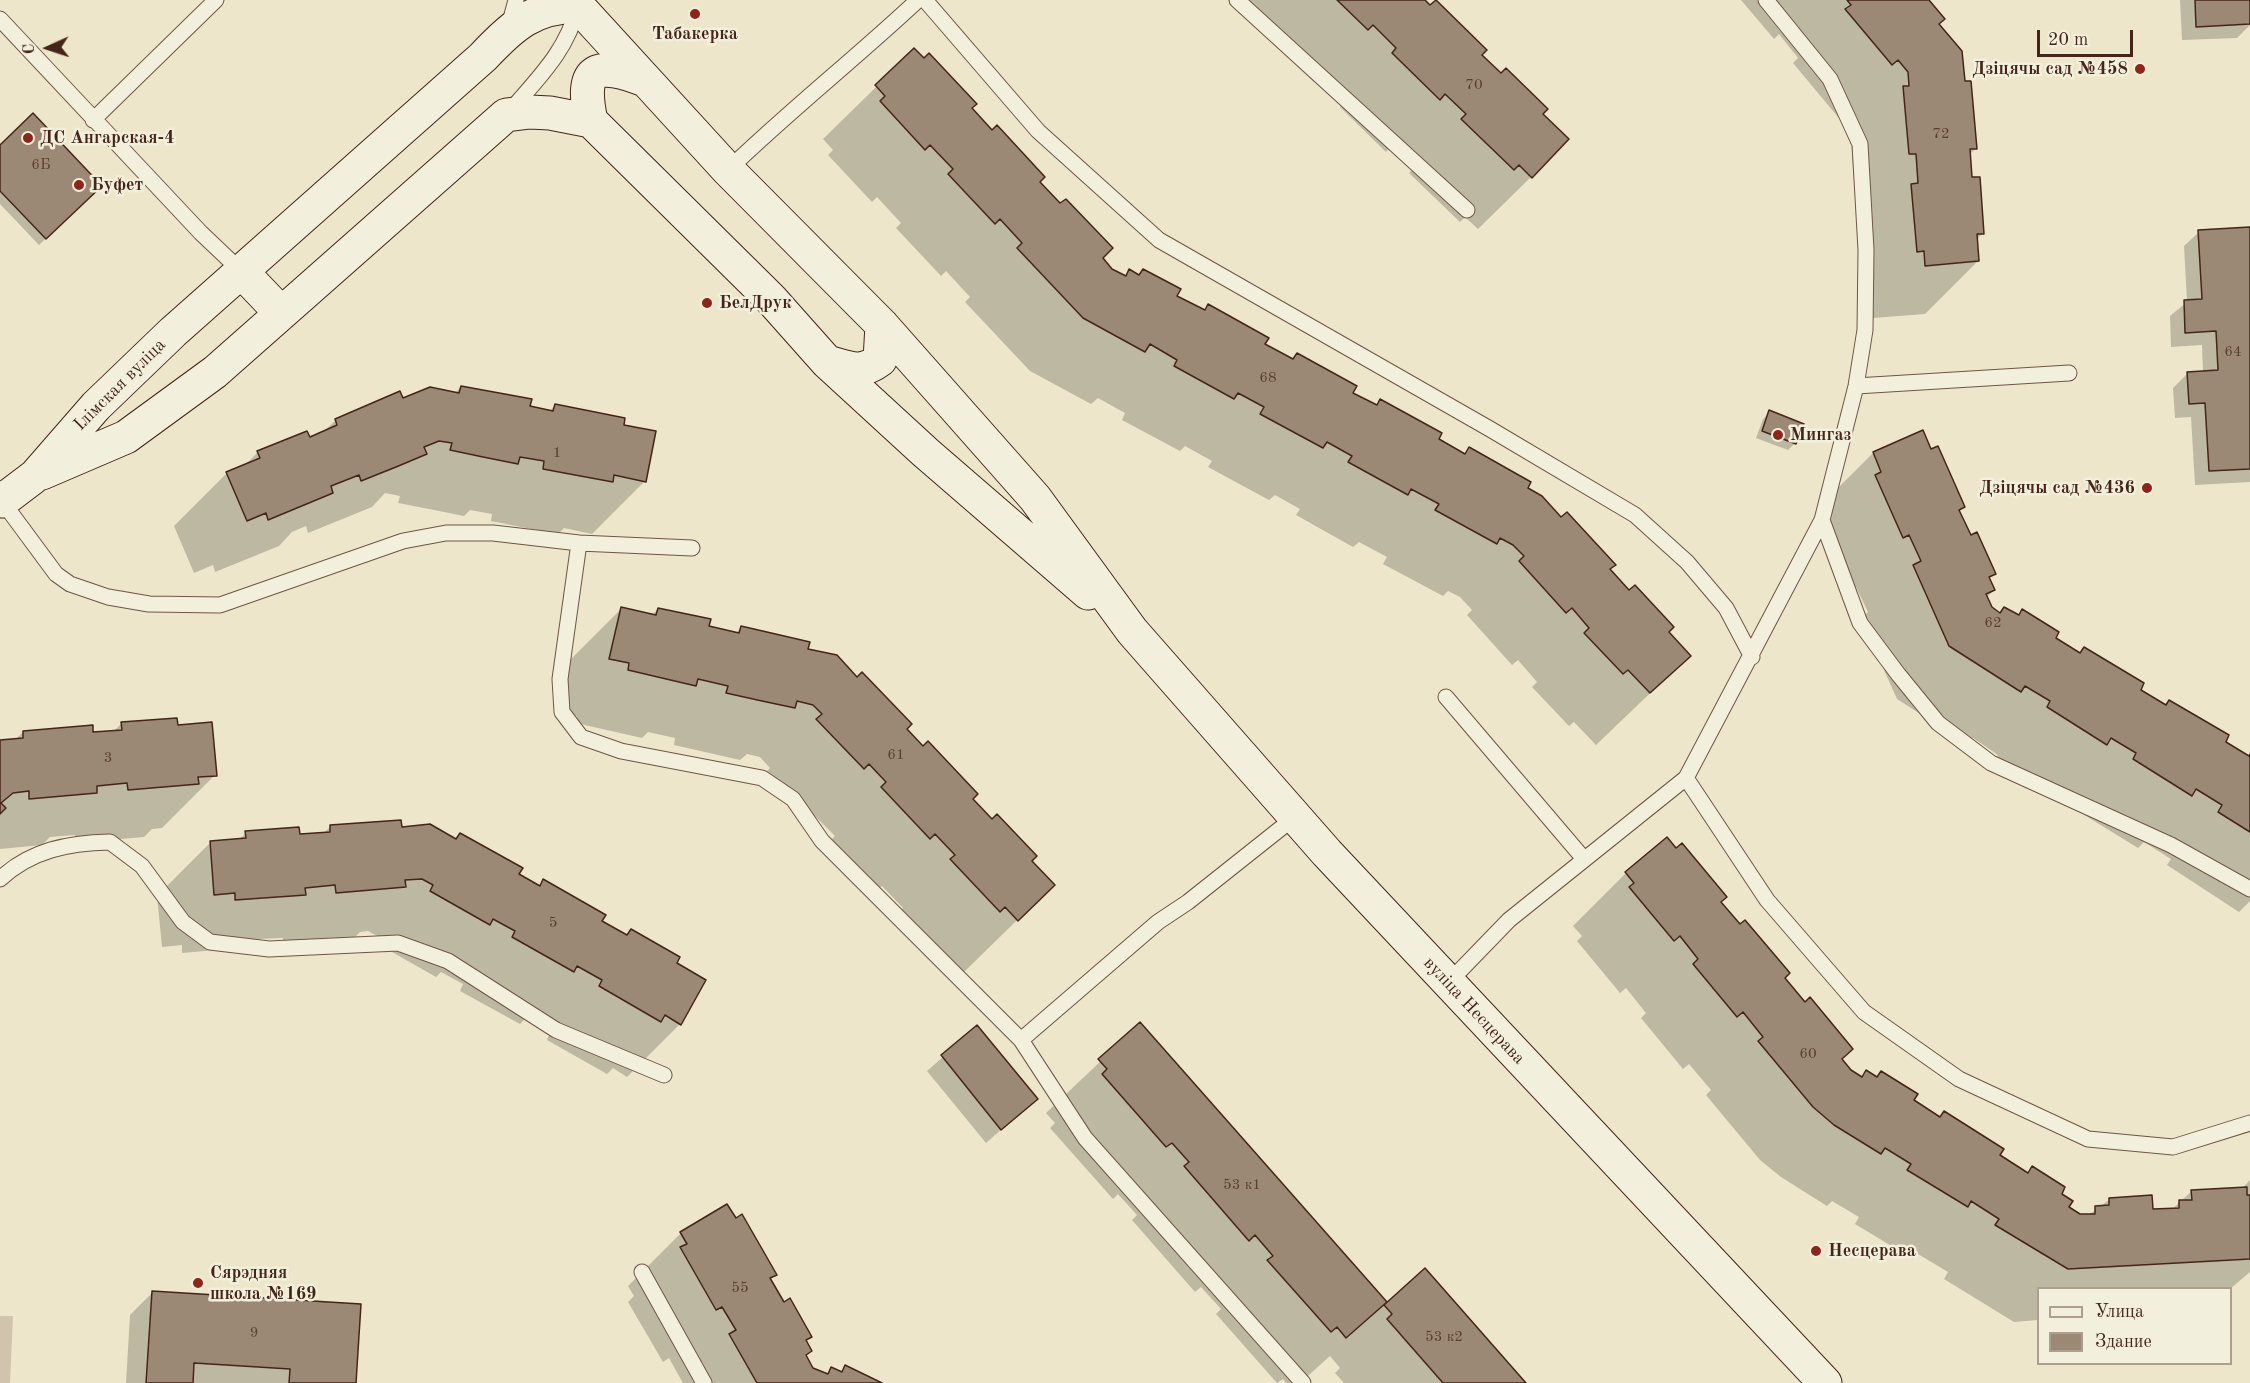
<!DOCTYPE html>
<meta charset="utf-8">
<style>
body{margin:0}
#map{position:relative;width:2250px;height:1383px;overflow:hidden;background:#ede6ca;font-family:"Old Standard TT",serif}
canvas{display:block}
.legend{position:absolute;left:2037px;top:1287px;width:195px;height:78px;box-sizing:border-box;background:#f3efdd;border:2px solid #ad9e8f;margin:0;padding:8px 10px;list-style:none;font-size:18px;color:#452519}
.legend li{display:flex;align-items:center;gap:12px;height:30px}
.legend b{width:30px;border:2px solid #ad9e8f}
.north{position:absolute;left:18px;top:18px;width:60px;height:60px;-webkit-text-stroke:4px #f3efdd;paint-order:stroke;rotate:267deg;font-size:16px;font-weight:700;line-height:24px;text-align:center;color:#452519}
.north::after{content:'';display:block;margin:auto;width:21px;height:27px;background:#452519;clip-path:polygon(50% 0,100% 100%,50% 72%,0 100%)}
.scale{position:absolute;left:2037px;top:30px;width:96px;height:27px;box-sizing:border-box;border:3px solid #452519;border-top:0;padding-left:8px;font-size:18px;line-height:21px;white-space:nowrap;color:#452519;-webkit-text-stroke:4px #f3efdd;paint-order:stroke}
</style>
<div id="map">
<canvas width="2250" height="1383"></canvas>
<ul class="legend">
<li><b style="height:8px;background:#f3efdd"></b>Улица</li>
<li><b style="height:16px;background:#9c8975"></b>Здание</li>
</ul>
<div class="north">С</div>
<div class="scale">20 m</div>
</div>
<script>
const ctx = document.querySelector('canvas').getContext('2d');
ctx.lineJoin = 'round';
function paint(path, color) { ctx.fillStyle = color; ctx.fill(path, 'evenodd'); }
function strokePath(path, color, width, dash) { ctx.strokeStyle = color; ctx.lineWidth = width; ctx.lineCap = dash ? 'butt' : 'round'; ctx.setLineDash(dash || []); ctx.stroke(path); }
function drawText(font, color, halo, rows, align = 'center') {
  ctx.font = font + ' "Old Standard TT",serif'; ctx.lineWidth = 5; ctx.setLineDash([]); ctx.textBaseline = 'middle'; ctx.strokeStyle = halo; ctx.fillStyle = color; for (const [text, x, y, turn = 0] of rows) {
    ctx.save(); ctx.translate(x, y); ctx.rotate((+turn || 0) * Math.PI / 180); ctx.textAlign = isNaN(turn) ? turn : align; if (halo) ctx.strokeText(text, 0, 0); ctx.fillText(text, 0, 0); ctx.restore();
  }
}
paint(new Path2D(`
 M0 1316H13L10 1383H0Z`), '#d0c5ac');
paint(new Path2D(`
 M1228 0H1423L1541 114 1531 177 1478 229 1465 217 1460 222 1409 173 1414 168 1391 146 1386 152 1340 107 1345 102 1319 76 1314 82Z
 M1741 0H1927L1963 83 1976 148 1969 155 1971 179 1983 233 1976 240 1978 261 1925 314 1873 318 1856 206 1851 141 1844 112 1838 117 1793 63 1798 58 1779 34 1774 39Z
 M2180 0H2250V25L2237 38 2182 40Z
 M914 50 1038 182 1111 270 1124 276 1129 271 1138 276 1143 270 1175 296 1203 311 1208 306 1263 345 1351 393 1375 406 1381 401 1437 440 1464 455 1469 449 1526 489 1609 570 1689 656 1596 745 1574 722 1569 726 1532 687 1537 682 1518 660 1512 665 1467 615 1472 610 1460 597 1448 591 1443 596 1383 564 1387 557 1359 542 1353 547 1296 515 1300 509 1275 495 1269 500 1208 467 1212 461 1185 446 1180 451 1122 420 1125 413 1098 398 1091 404 1030 371 965 302 970 297 946 271 941 276 896 228 901 223 877 197 872 202 828 155 833 150 823 139Z
 M0 147 100 186 39 245 0 204Z
 M2250 229V482L2195 485 2191 417 2175 418 2173 388 2188 373 2203 372 2202 345 2171 347 2170 316 2187 302 2184 246 2199 232Z
 M461 387 528 408 549 412 555 405 622 426 645 481 592 534 564 528 558 534 521 527 491 521 492 514 470 510 464 516 429 509 398 503 400 496 385 493 372 507 308 533 306 526 292 532 279 546 215 572 213 565 194 573 174 526 227 473 244 466 257 453 306 432 309 439 322 433 336 420 402 400 455 393Z
 M1770 412 1795 443 1788 450 1756 438 1763 419Z
 M1922 432 1964 507 1958 512 1970 537 1994 574 1989 579 1994 590 1986 598 1991 609 1999 614 2018 616 2023 611 2053 639 2164 706 2169 701 2223 743 2248 757 2250 755V901L2239 912 2167 865 2171 859 2144 842 2138 848 1995 760 1998 755 1973 738 1967 744 1897 699 1861 619 1868 612 1856 587 1850 590 1820 506 1873 453Z
 M622 608 652 615 658 609 707 628 735 634 741 628 807 650 905 729 1053 885 964 972 951 959 946 964 898 913 903 908 882 886 876 891 830 841 835 836 815 816 810 821 765 773 770 768 760 757 747 754 740 760 674 745 675 738 648 732 642 738 576 723 577 716 557 711 569 661Z
 M121 724 177 726 215 775 162 828 152 829 144 837 75 843V835L50 837 42 845 0 849V741L15 740 23 732H113Z
 M331 826 400 828 455 840 460 835 517 875 538 887 543 881 625 936 631 930 675 964 680 1024 627 1077 613 1068 607 1074 547 1040 550 1033 525 1019 520 1024 460 991 463 984 441 972 436 977 378 944 381 938 368 931 360 932 352 940 283 945V938L259 939 251 947 182 953V945L162 947 157 896 210 843 238 841 246 833 298 836 323 834Z
 M1626 873 1719 902 1783 978 1850 1071 1861 1078 1866 1072 1939 1118 1944 1113 1998 1155 2027 1174 2032 1168 2060 1194 2067 1208 2080 1216H2087L2109 1200 2152 1211 2171 1210 2192 1191 2242 1189 2250 1180V1272L2230 1289 2038 1288V1320L2014 1322 1944 1279 1948 1272 1918 1254 1913 1259 1855 1224 1859 1217 1832 1201 1827 1206 1781 1177 1760 1160 1706 1095 1711 1090 1689 1064 1683 1069 1641 1018 1646 1013 1626 988 1620 993 1577 941 1582 936 1573 926Z
 M1140 1024 1387 1304 1525 1383H1344L1335 1373 1340 1368 1330 1356 1300 1383H1286L1283 1379 1277 1383 1216 1314 1221 1309 1201 1287 1195 1292 1132 1220 1137 1215 1118 1194 1113 1199 1050 1128 1055 1123 1046 1113Z
 M977 1027 1036 1099 986 1143 927 1071Z
 M681 1233 775 1275 770 1280 784 1304 810 1336 805 1342 811 1351 805 1356 812 1369 825 1375 831 1369 840 1372 845 1367 880 1383H683L669 1358 663 1362 628 1302 634 1296 628 1286Z
 M152 1293 354 1383H126L130 1315Z`), '#0003');
const building = new Path2D(`
 M1337 0H1425L1430 5 1436 0 1487 50 1482 55 1501 73 1506 68 1548 109 1543 114 1569 139 1532 178 1519 165 1514 170 1461 119 1466 114 1445 94 1440 100 1392 53 1396 48 1373 25 1368 30Z
 M1847 0H1929L1945 19 1939 24 1962 51 1965 81H1971L1977 149H1970L1972 177H1980L1984 234H1977L1979 261 1925 266 1924 251 1917 252 1911 184 1918 183 1916 154H1909L1903 86H1909L1908 72 1898 60 1892 65 1845 9 1851 5Z
 M2195 0H2250V24L2196 27Z
 M914 48 924 58 929 53 977 104 972 108 992 130 997 125 1045 177 1040 182 1060 203 1066 199 1113 248 1103 258 1112 269 1126 276 1129 269 1139 275 1143 269 1181 289 1177 296 1205 310 1208 304 1269 338 1265 344 1293 359 1297 353 1357 386 1353 393 1377 405 1380 399 1442 433 1439 439 1465 454 1469 447 1531 482 1528 488 1542 496 1561 517 1567 512 1616 565 1610 569 1629 590 1635 585 1674 627 1669 632 1691 656 1650 693 1628 670 1623 674 1584 633 1589 628 1572 608 1566 613 1519 561 1524 556 1513 545 1500 538 1497 544 1435 510 1439 504 1411 489 1408 495 1348 462 1352 456 1327 442 1323 448 1260 414 1264 407 1238 393 1234 399 1174 366 1177 360 1150 344 1145 352 1083 318 1017 248 1022 243 1000 219 995 224 948 174 953 169 930 145 925 150 880 101 885 96 875 85Z
 M33 113 102 186 46 239 0 191V145Z
 M2250 227V469L2209 471 2205 403 2189 404 2187 372 2218 370 2216 331 2185 333 2184 300 2202 299 2198 230Z
 M461 386 532 399 530 406 553 411 555 404 625 418 624 425 656 431 646 482 614 475 613 482 575 475 543 469 544 461 520 457 518 464 483 457 450 450 452 443 439 441 424 447 427 454 396 467 361 481 359 475 331 486 333 493 268 520 266 513 247 521 226 472 260 458 257 451 307 431 310 437 337 425 335 419 400 391 403 398 430 387 459 393Z
 M1769 410 1804 424 1796 444 1762 431Z
 M1923 430 1931 449 1938 446 1965 507 1959 510 1971 535 1977 532 1996 574 1989 577 1995 590 1986 594 1992 607 2000 613 2004 607 2019 615 2022 609 2059 632 2056 638 2080 653 2084 647 2144 683 2141 690 2166 705 2169 700 2229 735 2226 742 2249 756 2250 754V832L2218 812 2222 805 2196 789 2192 796 2133 759 2136 753 2111 738 2107 745 2047 707 2050 701 2025 686 2021 692 1949 646 1913 565 1921 561 1909 535 1903 538 1875 475 1881 472 1873 452Z
 M621 607 656 615 658 608 711 619 709 626 739 633 741 626 810 642 808 649 837 655 857 677 862 672 912 724 907 729 923 746 928 741 978 794 973 799 992 819 997 814 1037 856 1032 861 1055 885 1018 921 1005 907 1000 912 950 859 955 855 935 834 930 839 881 787 886 782 869 764 864 769 816 719 822 714 813 705 797 701 795 708 762 701 726 693 728 686 698 679 696 686 628 670 629 663 609 659Z
 M177 718 178 725 212 722 217 776 198 777 199 784 128 790 127 783 97 786V793L29 799V791L13 793 1 803 6 808 0 814V740L23 738V731L93 725V732L122 730 121 722Z
 M401 820 402 827 430 824 456 839 460 833 523 868 519 874 540 886 543 879 606 915 602 921 627 935 631 929 680 957 677 963 706 980 681 1025 665 1015 661 1022 599 986 602 980 577 966 574 972 512 937 515 931 493 919 490 925 430 891 433 885 422 879 405 880 406 887 336 893 335 885 305 888 306 895 235 900V893L214 895 210 841 246 838 245 831 299 827 300 834 330 832V825Z
 M1667 837 1676 848 1682 843 1727 897 1721 902 1740 924 1745 920 1790 973 1785 978 1805 1002 1810 997 1853 1049 1842 1059 1851 1070 1862 1077 1866 1070 1877 1077 1881 1071 1918 1094 1914 1100 1940 1117 1944 1111 2004 1149 2000 1155 2028 1173 2032 1166 2065 1187 2062 1194 2073 1201 2069 1207 2080 1214H2095V1206L2109 1205V1198L2152 1195 2153 1209 2179 1208V1200H2192L2191 1190 2247 1187V1195H2250V1259L2068 1269 1995 1225 1999 1219 1971 1201 1968 1207 1907 1170 1911 1164 1885 1148 1881 1154 1834 1125 1813 1107 1758 1041 1763 1037 1743 1012 1737 1017 1693 964 1698 959 1680 936 1674 941 1629 887 1634 883 1625 872Z
 M1140 1022 1387 1302 1346 1338 1337 1327 1331 1332 1267 1260 1273 1256 1255 1235 1249 1241 1184 1166 1189 1162 1172 1143 1166 1147 1102 1074 1107 1069 1098 1059Z
 M977 1025 1038 1099 1001 1130 941 1055Z
 M727 1204 736 1218 742 1214 777 1275 770 1278 784 1302 790 1298 812 1337 806 1340 812 1351 806 1355 813 1368 828 1374 831 1367 842 1372 845 1365 882 1383H757L729 1334 736 1330 722 1307 716 1310 680 1247 687 1244 680 1232Z
 M1425 1268 1526 1383H1443L1387 1319 1392 1314 1384 1305Z
 M152 1291 361 1304 356 1383H289L290 1369 194 1363 193 1383H146Z`);
paint(building, '#9c8975');
strokePath(building, '#452519', 1.5);
const service = new Path2D(`
 M925 0 1038 131 1159 240 1490 429 1635 515 1687 562 1726 608 1752 657
 M1237 0 1467 210
 M0 19 201 233 241 271
 M509 26 516 0
 M510 111C539 77 566 52 578 7
 M93 120 216 0
 M728 170C789 111 856 58 918 0
 M1856 386 2069 373
 M2 501 56 574 70 584 108 597 149 604 220 605 403 541 446 533H493L579 543 692 548
 M1822 520 1860 623 1898 674 1938 723 1991 763 2171 845 2250 889
 M579 543 560 679 562 712 581 737 621 751 762 778 793 799 822 841 1021 1040 1158 922 1188 902 1295 817
 M1446 697 1584 859
 M1686 778 1767 900 1864 1012 1959 1079 2088 1139 2173 1147 2250 1123
 M0 879C31 850 68 843 110 842L142 866 183 922 210 942 269 949 398 943 448 961 556 1030 664 1075
 M1448 983 1509 920 1686 778 1822 520 1856 386 1865 330 1866 250 1860 144 1830 79 1766 0
 M1021 1040 1085 1138 1303 1383
 M642 1272 704 1383`);
const secondary = new Path2D(`
 M591 121C579 65 597 62 645 80
 M241 271 281 313
 M827 362C850 368 860 375 880 360L882 325
 M42 473 126 437 215 372 506 115 530 112 550 113 591 121 771 299 827 362 925 452 1088 593
 M0 498 2 501 35 476 96 406 173 332 483 57C513 25 533 7 578 6L728 170 882 325 1035 498 1132 631 1327 853 1825 1383`);
strokePath(service, '#6f5545', 17);
strokePath(secondary, '#452519', 35);
strokePath(service, '#f3efdd', 15);
strokePath(secondary, '#f3efdd', 33);
for (const [x, y, r, color] of [
 [695,14,6,"#8f2418"],
 [2140,69,6,"#8f2418"],
 [28,138,6,"#8f2418"],
 [79,185,6,"#8f2418"],
 [707,303,6,"#8f2418"],
 [1778,435,6,"#8f2418"],
 [2147,488,6,"#8f2418"],
 [1816,1251,6,"#8f2418"],
 [198,1283,6,"#8f2418"]
]) { const dot = new Path2D(); dot.arc(x, y, r, 0, 2 * Math.PI); ctx.fillStyle = color; ctx.fill(dot); strokePath(dot, '#f3efdd', 2); }
drawText('15px', '#5b3e30', null, [
 ["70",1474,85],
 ["72",1941,134],
 ["6Б",41,165],
 ["64",2233,352],
 ["68",1268,378],
 ["1",557,453],
 ["62",1993,623],
 ["61",896,755],
 ["3",108,758],
 ["5",553,923],
 ["60",1808,1054],
 ["53 к1",1242,1185],
 ["55",740,1288],
 ["9",254,1333],
 ["53 к2",1444,1337]
]);
drawText('bold 18px', '#452519', '#f3efdd', [
 ["Табакерка",695,34,"center"],
 ["Дзіцячы сад №458",2128,69,"right"],
 ["ДС Ангарская-4",40,138],
 ["Буфет",91,185],
 ["БелДрук",719,303],
 ["Мингаз",1790,435],
 ["Дзіцячы сад №436",2135,488,"right"],
 ["Несцерава",1828,1251],
 ["Сярэдняя",210,1273],
 ["школа №169",210,1294]
], 'left');
drawText('18px', '#452519', '#f3efdd', [
 ["Ілімская вуліца",120,385,-45],
 ["вуліца Несцерава",1474,1011,47]
]);
</script>
